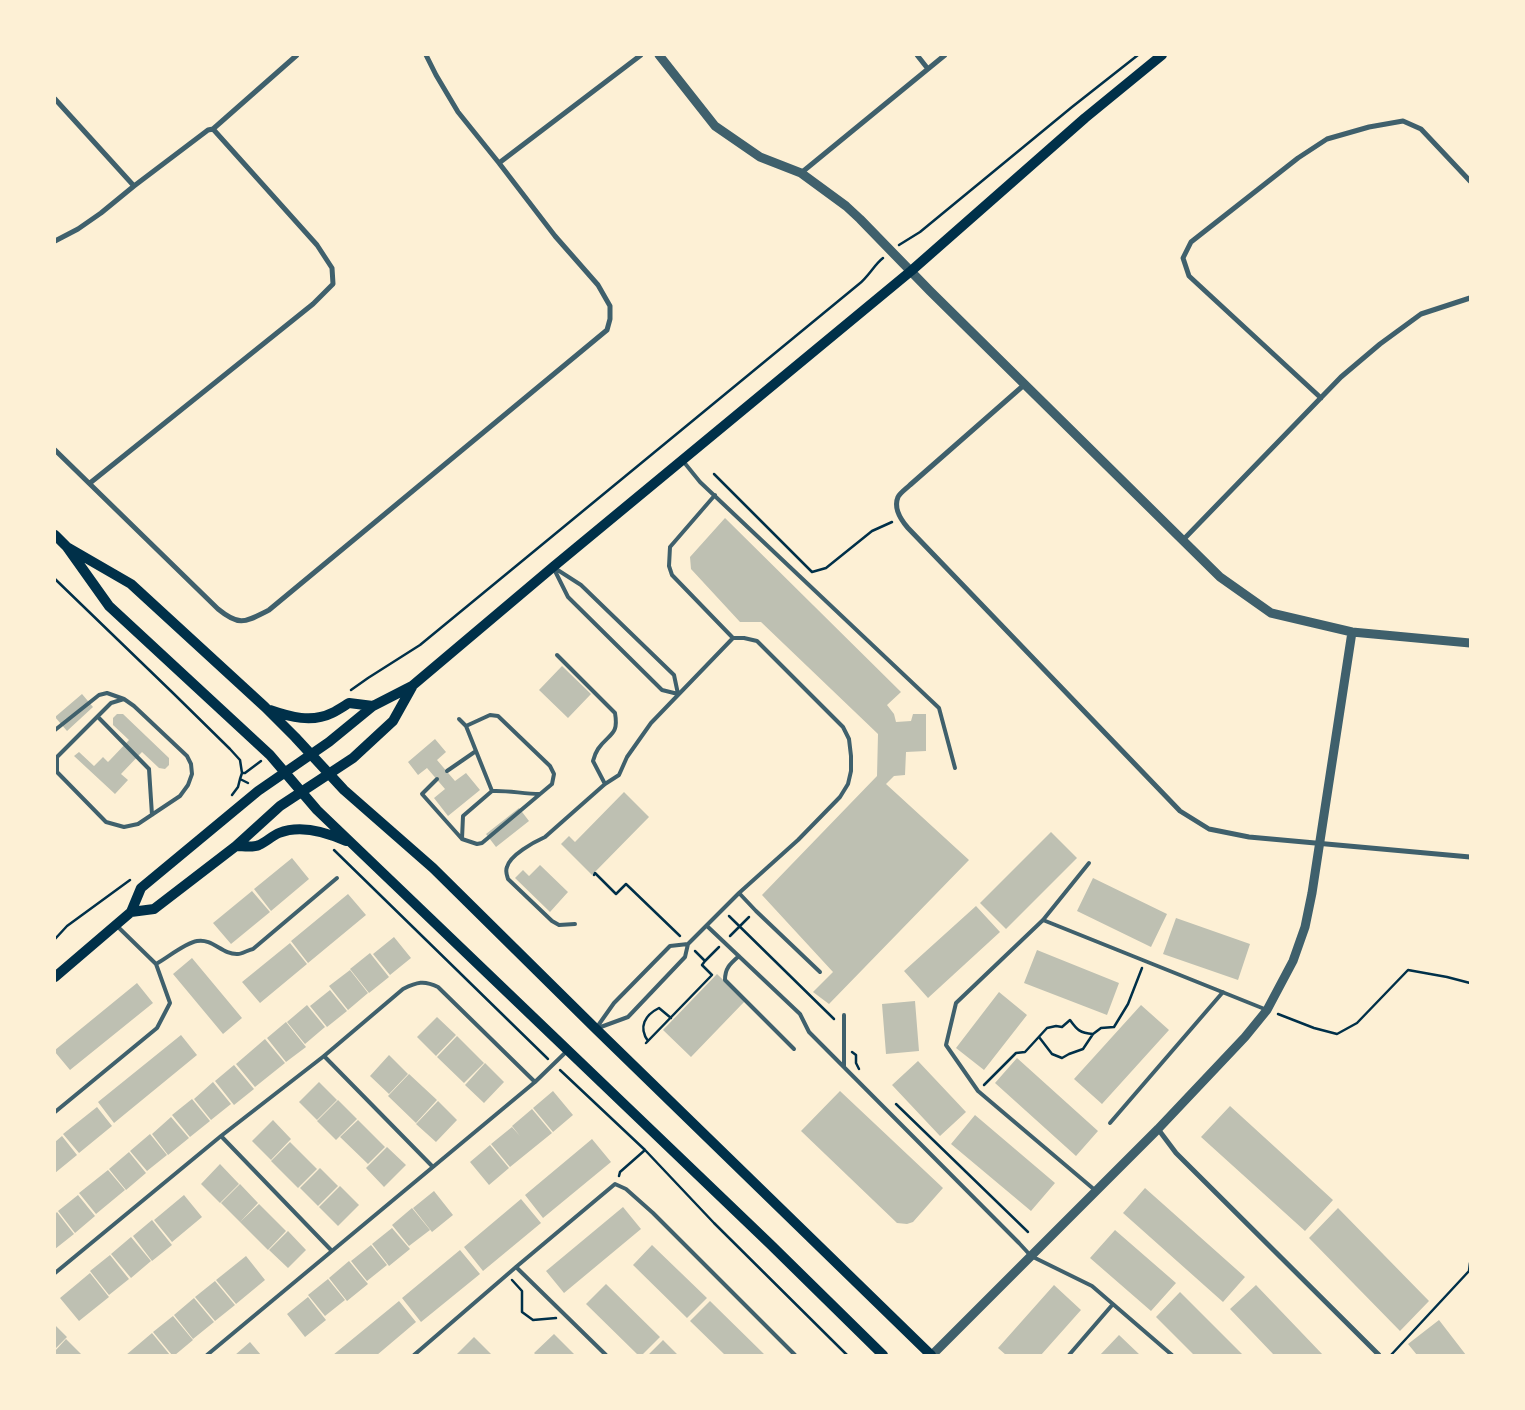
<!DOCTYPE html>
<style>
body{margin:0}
#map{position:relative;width:1525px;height:1410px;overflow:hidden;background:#fdf0d5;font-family:"Noto Sans",sans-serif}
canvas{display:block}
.frame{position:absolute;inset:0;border:56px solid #fdf0d5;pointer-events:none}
</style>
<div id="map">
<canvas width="1525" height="1410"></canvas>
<div class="frame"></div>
</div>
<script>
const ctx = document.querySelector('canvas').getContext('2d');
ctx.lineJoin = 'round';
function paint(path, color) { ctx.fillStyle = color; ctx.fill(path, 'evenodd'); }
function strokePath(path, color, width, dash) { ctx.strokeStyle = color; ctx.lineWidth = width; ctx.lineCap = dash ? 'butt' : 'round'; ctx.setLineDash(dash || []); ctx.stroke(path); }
paint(new Path2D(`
 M725 518 901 692 887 705 894 714 896 722 911 721 913 714H926V751L906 752 905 775 894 776 886 784 969 860 829 1004 813 992 833 972 762 895 877 776 878 734 761 622H740L691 569 690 557Z
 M562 666 591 694 568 718 539 690Z
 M82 694 93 707 67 731 55 717Z
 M117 714H123L169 758V765L165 769 159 768 142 752 121 774 128 780 115 794 74 756 79 752 94 766 103 757 108 762 110 760 129 740 113 725V718Z
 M435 739 446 752 437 760 455 781 466 773 480 790 448 816 434 798 445 789 427 768 418 775 408 762Z
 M624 792 649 817 592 875 561 844 569 836 575 842Z
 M519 808 529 821 496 847 486 834Z
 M1051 832 1077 858 1006 929 980 903Z
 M292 858 309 879 271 911 254 889Z
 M540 865 568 892 550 912 515 878 523 870 529 876Z
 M1093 878 1167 914 1151 947 1077 911Z
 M252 891 270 912 231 944 213 923Z
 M348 894 366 915 308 963 291 941Z
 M976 906 1000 932 928 998 904 971Z
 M1176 918 1250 944 1238 980 1163 954Z
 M394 937 411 958 390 975 373 954Z
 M290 943 307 964 260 1003 242 982Z
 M1037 950 1119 983 1107 1015 1024 983Z
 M370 953 389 977 369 993 350 969Z
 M192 958 242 1018 223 1034 173 974Z
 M350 970 368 993 348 1010 329 986Z
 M717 974 745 1001 691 1057 663 1030Z
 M137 983 153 1003 70 1070 55 1052V1050Z
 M330 990 347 1011 327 1027 310 1006Z
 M999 992 1027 1015 984 1070 956 1048Z
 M915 1001 919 1051 886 1054 882 1004Z
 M307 1005 325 1027 305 1044 287 1022Z
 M1141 1005 1169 1030 1102 1104 1074 1079Z
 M437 1017 456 1035 436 1056 417 1037Z
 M286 1022 306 1047 286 1062 267 1038Z
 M181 1035 197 1055 114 1123 98 1102Z
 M457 1036 484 1063 464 1083 437 1057Z
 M265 1039 285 1063 255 1087 236 1064Z
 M389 1055 408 1074 389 1094 370 1076Z
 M1017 1058 1098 1131 1076 1156 995 1083Z
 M918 1061 966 1112 940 1136 892 1085Z
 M485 1063 504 1082 484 1103 465 1085Z
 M234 1065 254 1089 234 1105 215 1081Z
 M409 1074 437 1100 416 1123 388 1096Z
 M213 1082 231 1104 211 1120 194 1099Z
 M319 1082 337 1100 317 1120 299 1102Z
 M553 1091 573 1115 553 1132 533 1108Z
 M840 1091 943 1188 913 1222 907 1224 897 1223 801 1131Z
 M192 1099 210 1121 190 1137 172 1115Z
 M338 1100 357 1119 336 1140 317 1121Z
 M438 1101 457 1120 436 1142 416 1124Z
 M1230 1106 1333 1200 1305 1231 1201 1137Z
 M97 1107 112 1126 79 1153 63 1134Z
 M532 1109 552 1133 510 1167 491 1144 512 1127 520 1136 512 1126Z
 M975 1115 1055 1183 1031 1211 951 1144Z
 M171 1117 189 1138 168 1155 152 1134Z
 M273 1120 291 1139 271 1160 252 1141Z
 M358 1120 385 1147 368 1164 340 1137Z
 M150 1134 167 1155 147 1171 130 1151Z
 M62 1136 77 1155 55 1173V1142Z
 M592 1139 611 1162 543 1218 525 1195Z
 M290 1142 317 1169 298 1188 271 1161Z
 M490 1145 509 1168 489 1185 470 1162Z
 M387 1147 406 1165 384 1187 366 1168Z
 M129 1152 146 1173 126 1190 109 1169Z
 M220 1164 239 1184 220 1203 201 1184Z
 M320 1168 338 1186 318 1206 300 1188Z
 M108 1170 125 1190 96 1214 79 1193Z
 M240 1184 258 1203 240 1222 221 1203Z
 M340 1186 359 1205 338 1226 319 1207Z
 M1145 1188 1245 1277 1223 1302 1123 1213Z
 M434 1191 453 1215 432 1232 413 1208Z
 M78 1195 95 1216 75 1233 58 1211Z
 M184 1195 202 1217 172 1242 154 1220Z
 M521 1199 541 1223 483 1271 464 1247Z
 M259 1204 286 1231 268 1250 240 1222Z
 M623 1207 641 1229 564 1293 546 1271Z
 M412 1208 430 1230 409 1246 392 1225Z
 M1338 1208 1429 1301 1400 1331 1309 1238Z
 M57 1212 74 1234 55 1249V1214Z
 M152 1220 172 1245 152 1261 133 1236Z
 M392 1228 410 1249 389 1266 372 1244Z
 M1115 1230 1176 1283 1151 1311 1090 1258Z
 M288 1231 306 1250 288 1268 269 1250Z
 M131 1237 151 1261 131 1278 111 1254Z
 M371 1245 387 1265 367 1281 351 1261Z
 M652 1245 707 1298 687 1318 633 1265Z
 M460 1250 480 1274 421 1322 402 1298Z
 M110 1255 129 1279 109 1295 90 1271Z
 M246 1256 265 1280 236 1304 216 1280Z
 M349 1261 368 1284 347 1301 329 1278Z
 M90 1273 109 1297 79 1321 60 1298Z
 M328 1279 345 1300 325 1316 308 1295Z
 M215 1281 235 1305 215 1321 195 1297Z
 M606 1284 660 1337 642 1355H638L586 1304Z
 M1054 1285 1081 1310 1041 1355H1006L998 1348Z
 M1256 1285 1323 1355H1274L1230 1309Z
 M1180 1292 1243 1355H1194L1156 1317Z
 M308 1297 326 1320 305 1337 287 1314Z
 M194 1298 214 1322 193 1339 174 1315Z
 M399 1301 416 1322 377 1355H333Z
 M710 1301 764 1354V1355H725L690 1321Z
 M173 1316 193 1340 175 1355H172L153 1332Z
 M1439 1320 1466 1355H1417L1408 1344Z
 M55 1325 67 1337 55 1349Z
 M152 1333 170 1355H126Z
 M554 1334 575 1355H536L534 1353Z
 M1119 1335 1140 1355H1100Z
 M474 1337 492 1355H456Z
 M66 1339 82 1355H55V1351Z
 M663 1340 678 1355H648Z
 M250 1342 261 1355H235Z`), '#bec0b2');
strokePath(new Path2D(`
 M899 245 920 232 1072 107 1138 55
 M714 474 812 572 826 568 872 531 892 522
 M55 579 174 694 230 749 240 760 242 773 240 779 238 787 232 795
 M351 690 368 678 420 645 859 284C869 276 874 265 883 258
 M242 773H245L261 761
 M240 779 248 783
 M334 850 548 1059
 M594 875 595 873 616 894 626 884 680 936
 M729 916 834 1019
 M730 936 749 917
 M55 939 67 926 130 880
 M695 951 705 961 719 947
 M1278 1014 1314 1028 1337 1034 1357 1023 1408 970 1447 977 1470 983
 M1039 1037 1052 1054 1062 1058 1069 1054 1083 1049 1093 1034
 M648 1041C638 1027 645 1015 659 1008L671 1018
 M646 1043 712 975 702 965 705 961
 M852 1052 856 1055V1063L859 1069
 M560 1070 645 1150 714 1223 847 1355
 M984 1085 1016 1053 1025 1052 1047 1028 1056 1026 1062 1027 1070 1020C1077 1030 1080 1033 1093 1034L1101 1028 1114 1027 1128 1004 1142 968
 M896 1104 1028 1232
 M619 1176 620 1172 645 1150
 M512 1280 522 1291V1312L533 1320 556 1318
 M1391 1355 1469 1271 1470 1263`), '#003049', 2.5);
strokePath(new Path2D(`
 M683 461 700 482 939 708 955 768
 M715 495 670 547 669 566 672 575 733 638
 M553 567 581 585 674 675 678 694 662 690 568 597Z
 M557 655 615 713C619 736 609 733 598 749 596 752 594 757 593 761L605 784
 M124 699 134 706 187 756 191 764 192 774 188 785 180 796 138 824 124 827 106 822 57 772V757L111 703Z
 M98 717 149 769 152 815
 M459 719 466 726 492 791 463 816 462 839
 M55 730 99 695 107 693 124 699
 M447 771 476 751
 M437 779 422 794 462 839 477 844 482 843 552 784 554 774 550 766 498 716 490 715 466 726
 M492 791C508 790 523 794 540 794
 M1089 863 1043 920 956 1003 946 1045 978 1091 1096 1191
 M739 893 756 911 820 972
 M1043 920 1267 1010
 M575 924 559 925 552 921 508 879C507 875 505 871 507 867 510 855 534 842 545 837L605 784 619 775 627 757 651 723 733 638H744L757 641 843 727 849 739 851 756V771L848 784 840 797 798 840 739 893 688 944 685 957 628 1017 598 1028
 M707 926 800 1014 809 1032 1019 1243 1031 1256 1092 1286 1172 1355
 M739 956C730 964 725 968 725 980L794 1049
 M156 964C167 958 185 943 197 941 213 938 222 955 238 954 242 954 248 950 253 949L337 878
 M597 1027 614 1003 670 946 688 944
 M324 1056 432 1166
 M844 1067V1015
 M55 1112 157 1028 170 1003 156 964 116 925
 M1110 1123 1223 992
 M221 1136 331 1250
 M516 1267 606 1355
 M55 1273 221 1136 324 1056 403 989C417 982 424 980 438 987L535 1082
 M207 1355 535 1082 567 1051
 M414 1355 516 1267 615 1184 626 1189 653 1213 795 1355
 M1069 1355 1113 1304`), '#3f606c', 4);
strokePath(new Path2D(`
 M917 55 928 69
 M55 99 134 186
 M499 163 641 55
 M801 173 945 55
 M55 241 78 229 101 213 134 186 208 130 213 129 297 55
 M1024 385 910 485C907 488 900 493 898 497 893 509 901 520 908 528L1180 811 1209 829 1249 837 1470 857
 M1321 398 1189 276 1183 258 1191 242 1298 158 1327 139 1369 127 1403 121 1421 129 1470 181
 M55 450 218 609C240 627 245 622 269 610L607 330 610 319V306L598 285 555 236 499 163 458 112 436 75 426 55
 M90 483 313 304 333 284 332 268 317 245 213 129
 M1183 540 1341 377 1380 344 1421 314 1470 298
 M1158 1129 1176 1153 1379 1355`), '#3f606c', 5);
strokePath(new Path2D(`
 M659 55 715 126 760 157 801 173 846 206 860 219 930 291 1220 577 1271 613 1352 632 1470 643
 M932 1355 1158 1129 1245 1037 1267 1010 1293 961 1305 927 1312 893 1352 632`), '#3f606c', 9);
strokePath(new Path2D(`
 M55 535 67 547 109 606 270 755 317 810 770 1244 883 1355
 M67 547 131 584 265 707 295 737 344 790 433 868 596 1029 931 1355
 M270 710C290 717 312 723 332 713 338 710 344 706 349 703L373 706
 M236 846C243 846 253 848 259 845 266 842 272 836 279 833 301 824 326 832 346 841
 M131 912 154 909 236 846 280 806 353 758 393 721 412 687
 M55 977 131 912 141 888 258 791 329 742 373 706 412 686 553 567 911 271 1085 118 1162 55`), '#003049', 10);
</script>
